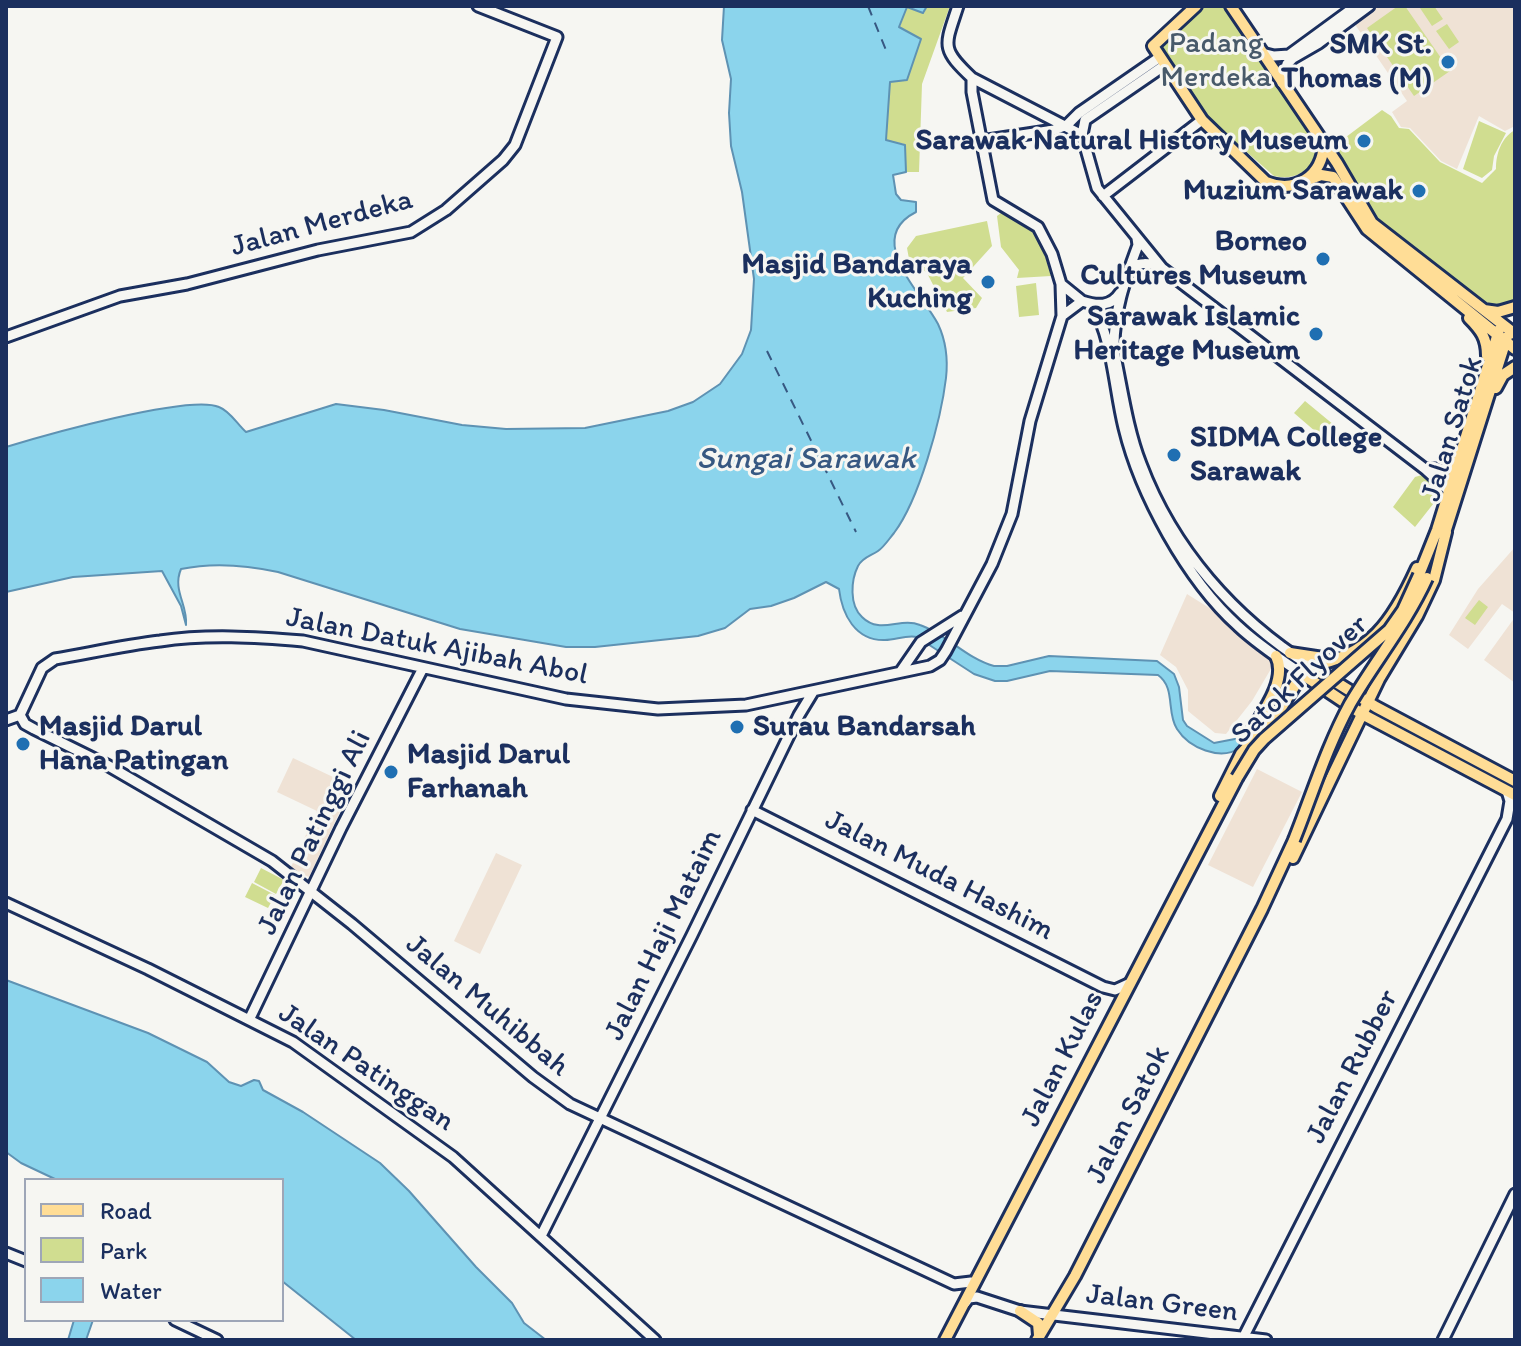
<!DOCTYPE html>
<style>
body{margin:0}
#map{position:relative;width:1521px;height:1346px;overflow:hidden;background:#f6f6f2;font-family:Itim,sans-serif}
canvas{display:block}
.frame{position:absolute;inset:0;border:8px solid #1b2f5e;pointer-events:none}
.legend{position:absolute;left:24px;top:1178px;width:260px;height:144px;box-sizing:border-box;background:#f6f6f2;border:2px solid #9ea6b7;margin:0;padding:10px 14px;list-style:none;font-size:24px;color:#1b2f5e}
.legend li{display:flex;align-items:center;gap:16px;height:40px}
.legend b{width:40px;border:2px solid #9ea6b7}
</style>
<div id="map">
<canvas width="1521" height="1346"></canvas>
<div class="frame"></div>
<ul class="legend">
<li><b style="height:10px;background:#ffdd96"></b>Road</li>
<li><b style="height:22px;background:#d0dd90"></b>Park</li>
<li><b style="height:22px;background:#8bd4ec"></b>Water</li>
</ul>
</div>
<script>
const ctx = document.querySelector('canvas').getContext('2d');
ctx.lineJoin = 'round';
function paint(path, color) { ctx.fillStyle = color; ctx.fill(path, 'evenodd'); }
function strokePath(path, color, width, dash) { ctx.strokeStyle = color; ctx.lineWidth = width; ctx.lineCap = dash ? 'butt' : 'round'; ctx.setLineDash(dash || []); ctx.stroke(path); }
function drawText(font, color, halo, rows, align = 'center') {
  ctx.font = font + ' Itim,sans-serif'; ctx.lineWidth = 6; ctx.setLineDash([]); ctx.textBaseline = 'middle'; ctx.strokeStyle = halo; ctx.fillStyle = color; for (const [text, x, y, turn = 0] of rows) {
    ctx.save(); ctx.translate(x, y); ctx.rotate((+turn || 0) * Math.PI / 180); ctx.textAlign = isNaN(turn) ? turn : align; if (halo) ctx.strokeText(text, 0, 0); ctx.fillText(text, 0, 0); ctx.restore();
  }
}
paint(new Path2D(`
 M1377 6H1515V126L1505 131 1479 116 1457 169 1441 161 1410 128 1401 127 1392 112 1407 101 1354 23Z
 M1515 547V613L1502 604 1468 649 1449 635 1478 589Z
 M1187 594 1219 614 1246 640V642L1275 662 1252 701 1226 734 1215 733 1188 711V690L1176 667 1160 655Z
 M1515 617V683L1484 660Z
 M293 758 352 786 309 877 290 869 317 811 277 792Z
 M1257 769 1302 792 1253 887 1208 865Z
 M496 853 522 865 480 954 454 941Z`), '#efe2d5');
paint(new Path2D(`
 M927 6H950L922 84 919 172H906L904 144 886 140 890 82 907 80 921 39 899 29 907 7 924 13Z
 M1206 6H1226L1232 14 1319 148 1317 160C1304 174 1292 180 1274 176L1207 117 1160 51 1161 47Z
 M1398 6H1405L1450 71 1414 96 1367 28Z
 M1423 6H1434L1443 19 1432 26 1420 8Z
 M1447 24 1459 42 1449 49 1436 31Z
 M1382 110 1391 116 1399 128 1409 129 1440 162 1482 183 1496 169C1496 154 1501 138 1515 130V300C1505 307 1499 308 1487 304L1379 223 1334 146Z
 M1479 121 1506 133 1494 156 1492 170 1482 178 1463 169Z
 M1001 213C1039 229 1041 235 1051 276L1017 278 1019 270 1001 247 997 216Z
 M987 221 992 246 963 278 982 298 976 308 947 312 927 273 909 259 907 248 916 236Z
 M1036 283 1039 315 1019 317 1016 286Z
 M1305 401 1334 425 1323 438 1294 413Z
 M1422 475 1441 494 1415 527 1393 507 1415 477Z
 M1479 600 1488 607 1475 625 1465 618Z
 M261 868 284 880 276 894 254 882Z
 M252 883 275 895 268 908 245 897Z`), '#d0dd90');
const water = new Path2D(`
 M724 6H927L923 13 907 7 899 27 921 39 907 80 890 82 886 140 905 145 906 172 893 175 896 194 901 200 916 202V212C863 239 922 293 938 324 946 341 948 360 946 378 941 420 919 500 894 533 889 539 884 547 878 551 871 556 863 557 858 566 851 580 849 605 862 617 880 635 900 617 920 625 946 634 967 659 994 666H1007L1049 656 1157 661 1174 674 1179 687 1183 720 1187 726 1214 743 1240 738V748C1220 761 1189 748 1177 729 1166 712 1176 688 1158 675L1050 671 1007 681H995L974 674 917 637C905 635 896 640 885 640 855 641 842 614 839 589L826 582 794 598 771 606 750 609 725 628 698 636 595 647H566L460 629 278 572C246 565 214 562 181 569 172 590 188 605 186 625L181 606 162 571 73 577 6 592V447C42 436 189 394 219 407 230 411 237 424 246 432L336 404 384 410 462 425 506 429 585 428 668 411 693 402 720 384 742 354 751 330 754 279 742 192 731 146 729 113 731 79 722 40Z
 M6 980 148 1033 207 1062 229 1082 241 1086 254 1080 259 1081 263 1090 303 1112 380 1163 409 1191 476 1267 512 1303 524 1323 546 1340H356L282 1281V1180H57L21 1163 6 1152Z
 M74 1320H93L86 1340H68Z`);
paint(water, '#8bd4ec');
strokePath(water, '#5e92b3', 2);
strokePath(new Path2D(`
 M868 6 888 55
 M767 351 856 532`), '#375882', 2, [10, 8]);
const secondary = new Path2D(`
 M958 6C945 46 940 48 972 78L1082 135 1097 188 1162 268 1425 469 1447 489
 M1262 53 1274 56 1289 55 1356 6
 M972 78V92L993 200 1038 227 1052 254 1061 284 1082 301
 M1282 83 1287 64 1293 58 1319 43 1369 6
 M1082 135 1085 120 1165 65
 M981 141 1054 130 1067 125 1079 113 1160 57
 M1103 196 1202 120
 M1137 238 1138 245C1125 280 1113 313 1114 351 1122 388 1127 428 1141 464 1173 549 1234 618 1310 666
 M1130 267C1140 263 1148 262 1159 267
 M1092 304C1113 339 1114 388 1124 428 1140 494 1187 580 1238 626 1257 644 1280 659 1302 674
 M1062 316 1082 301C1097 306 1111 307 1120 293
 M6 337 120 296 187 284 318 250 411 232 446 210 503 160 515 145 557 37 478 6
 M1425 469H1455
 M901 671 921 642 962 616
 M20 715 42 668 55 659C90 653 125 645 160 641 207 634 256 637 303 641L566 699 658 709 746 705 930 666 940 660 946 651 992 564 1012 514 1030 421 1062 316 1061 284
 M20 715 25 724 34 729 107 765 272 861 352 924 533 1077 570 1104 954 1284 971 1282
 M6 720 20 715
 M752 810 1103 987 1115 990 1128 984
 M6 903 148 969 293 1042 453 1157 655 1340
 M250 1018 341 828 423 668
 M541 1236 692 935 799 715 813 692
 M6 1253 26 1261
 M965 1303 969 1298 977 1297 1020 1311 1266 1340
 M175 1320 217 1340
 M1242 1340 1507 819 1510 801 1507 791
 M1443 1340 1515 1194`);
const primary = new Path2D(`
 M1196 6 1153 46 1202 120 1266 182C1296 194 1322 176 1324 144
 M1231 6 1337 163 1372 223 1515 334
 M1305 181 1321 175 1333 177 1367 229 1515 349
 M1484 310 1498 312 1515 307
 M1469 318C1481 330 1487 338 1487 356
 M1496 388 1503 375 1515 367
 M1444 536 1507 337
 M1419 575 1437 530 1499 330
 M1290 653 1323 658
 M1310 666C1370 656 1393 621 1417 568
 M1310 666 1376 707 1515 781
 M1302 674 1362 714 1515 795
 M1246 741C1258 718 1289 682 1276 656
 M1220 796 1241 754 1276 716 1302 674 1310 666
 M1293 858 1379 679 1417 616 1434 580 1446 532
 M1020 1311 1038 1323 1039 1335
 M945 1340 1237 778
 M1037 1340 1075 1276 1262 909 1294 840`);
strokePath(secondary, '#1b2f5e', 15);
strokePath(primary, '#1b2f5e', 16);
strokePath(secondary, '#f6f6f2', 9);
strokePath(primary, '#ffdd96', 10);
const primaryBridge = new Path2D(`
 M1237 778 1254 750 1264 739 1389 630 1403 610 1419 575
 M1294 840C1312 795 1327 746 1350 704 1375 661 1406 624 1427 578`);
strokePath(primaryBridge, '#1b2f5e', 16, []);
strokePath(primaryBridge, '#ffdd96', 10);
for (const [x, y, r, color] of [
 [1448,62,8,"#1f6fb2"],
 [1364,141,8,"#1f6fb2"],
 [1419,191,8,"#1f6fb2"],
 [1323,259,8,"#1f6fb2"],
 [988,282,8,"#1f6fb2"],
 [1316,334,8,"#1f6fb2"],
 [1174,455,8,"#1f6fb2"],
 [737,727,8,"#1f6fb2"],
 [23,744,8,"#1f6fb2"],
 [391,772,8,"#1f6fb2"]
]) { const dot = new Path2D(); dot.arc(x, y, r, 0, 2 * Math.PI); ctx.fillStyle = color; ctx.fill(dot); strokePath(dot, '#f6f6f2', 3); }
drawText('30px', '#485a6a', '#f6f6f2', [
 ["Padang",1216,44],
 ["Merdeka",1216,78]
]);
drawText('bold 30px', '#1b2f5e', '#f6f6f2', [
 ["SMK St.",1432,45],
 ["Thomas (M)",1432,79],
 ["Sarawak Natural History Museum",1348,141],
 ["Muzium Sarawak",1403,191],
 ["Borneo",1307,242],
 ["Cultures Museum",1307,276],
 ["Masjid Bandaraya",972,265],
 ["Kuching",972,299],
 ["Sarawak Islamic",1300,317],
 ["Heritage Museum",1300,351],
 ["SIDMA College",1190,438,"left"],
 ["Sarawak",1190,472,"left"],
 ["Masjid Darul",39,727,"left"],
 ["Hana Patingan",39,761,"left"],
 ["Surau Bandarsah",753,727,"left"],
 ["Masjid Darul",407,755,"left"],
 ["Farhanah",407,789,"left"]
], 'right');
drawText('30px', '#1b2f5e', '#f6f6f2', [
 ["Jalan Merdeka",322,224,-15],
 ["Jalan Satok",1453,429,-73],
 ["Jalan Datuk Ajibah Abol",437,647,11],
 ["Satok Flyover",1300,680,-43],
 ["Jalan Patinggi Ali",315,833,-64],
 ["Jalan Muda Hashim",939,876,27],
 ["Jalan Haji Mataim",664,935,-64],
 ["Jalan Muhibbah",487,1006,40],
 ["Jalan Kulas",1063,1059,-63],
 ["Jalan Rubber",1353,1067,-63],
 ["Jalan Patinggan",366,1068,34],
 ["Jalan Satok",1129,1115,-63],
 ["Jalan Green",1162,1304,7]
]);
drawText('italic 32px', '#375882', '#f6f6f2', [
 ["Sungai Sarawak",806,460]
]);
</script>
